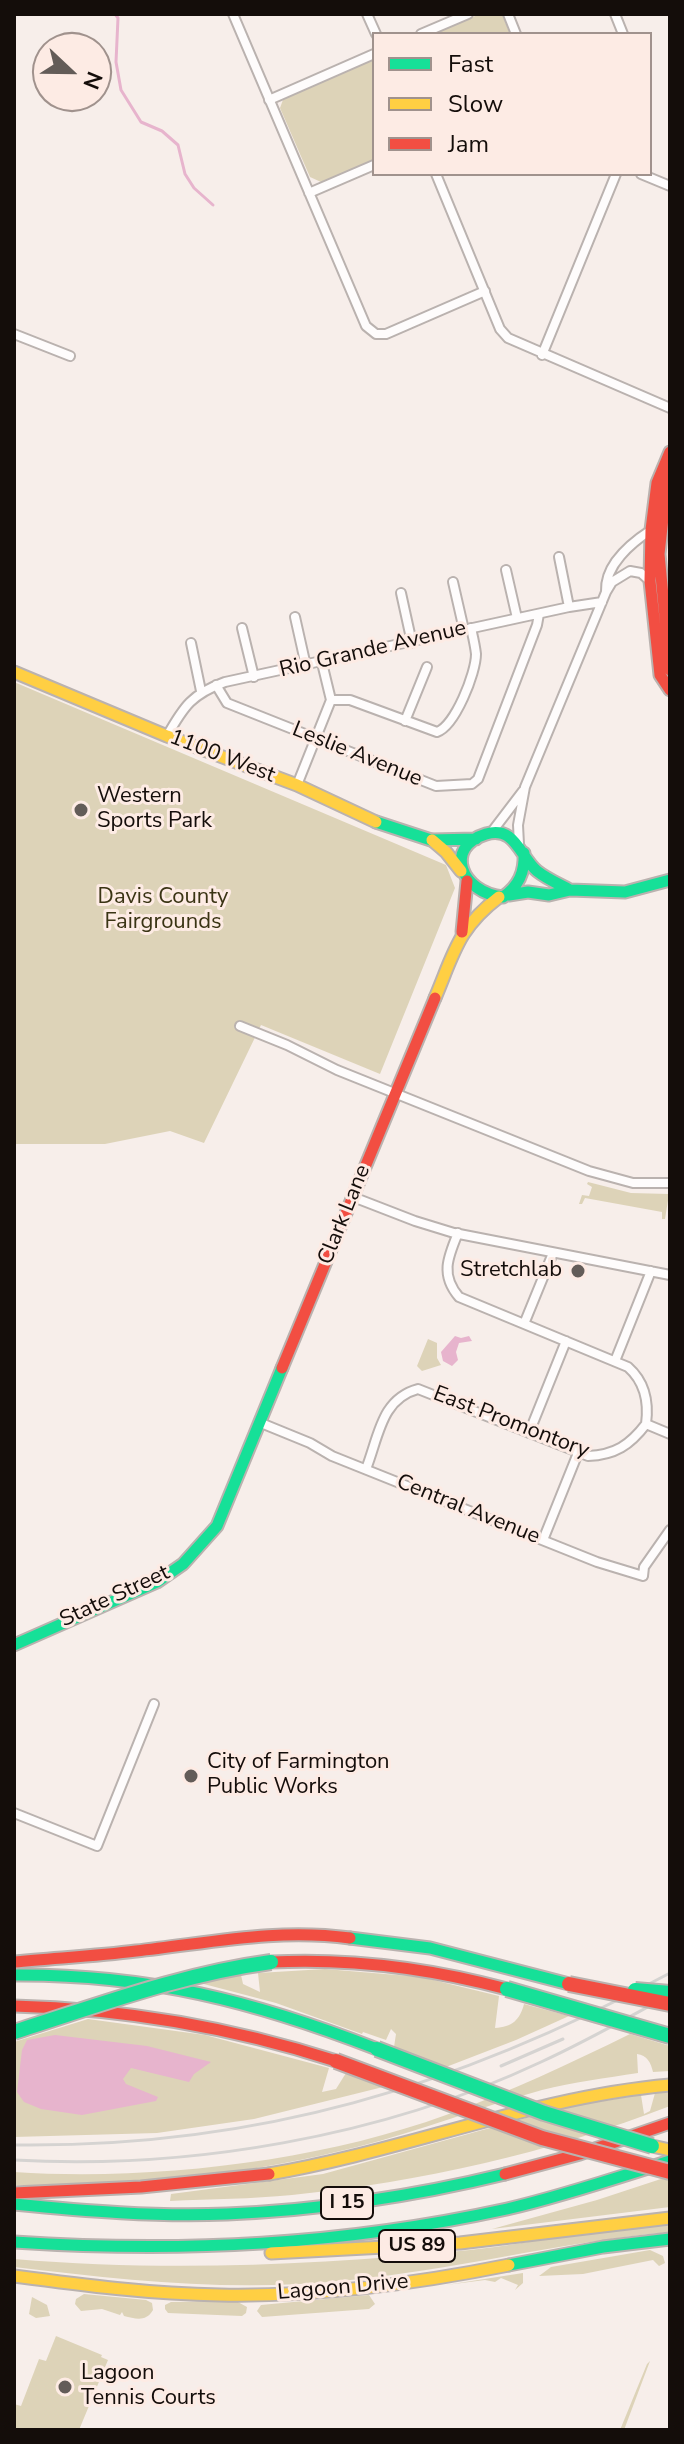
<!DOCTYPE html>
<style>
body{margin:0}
#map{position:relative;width:684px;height:2444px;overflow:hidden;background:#f7eeea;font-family:"Nunito Sans",sans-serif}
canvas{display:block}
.frame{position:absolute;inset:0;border:16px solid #140d0a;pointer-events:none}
.legend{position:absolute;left:372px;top:32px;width:280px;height:144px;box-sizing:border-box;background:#fdebe4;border:2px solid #a0928d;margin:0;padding:10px 14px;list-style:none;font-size:24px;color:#140d0a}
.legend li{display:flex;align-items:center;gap:16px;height:40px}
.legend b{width:40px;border:2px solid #a0928d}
.north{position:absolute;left:32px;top:32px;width:80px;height:80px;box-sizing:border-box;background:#fdebe4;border:2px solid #a0928d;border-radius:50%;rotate:112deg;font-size:22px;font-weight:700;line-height:32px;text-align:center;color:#140d0a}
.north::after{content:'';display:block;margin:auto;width:28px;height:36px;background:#635c58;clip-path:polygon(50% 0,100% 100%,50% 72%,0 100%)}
</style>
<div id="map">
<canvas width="684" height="2444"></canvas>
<div class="frame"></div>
<ul class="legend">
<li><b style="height:10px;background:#16e098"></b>Fast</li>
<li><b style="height:10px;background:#ffcf43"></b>Slow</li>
<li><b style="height:10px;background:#f24e42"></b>Jam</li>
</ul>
<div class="north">N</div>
</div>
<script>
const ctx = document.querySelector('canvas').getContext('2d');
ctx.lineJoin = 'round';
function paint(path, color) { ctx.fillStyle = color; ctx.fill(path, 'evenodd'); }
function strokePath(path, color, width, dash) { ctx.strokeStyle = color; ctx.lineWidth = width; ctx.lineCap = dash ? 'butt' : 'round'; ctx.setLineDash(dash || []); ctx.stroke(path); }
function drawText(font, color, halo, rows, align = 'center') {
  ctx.font = font + ' "Nunito Sans",sans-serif'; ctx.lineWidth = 6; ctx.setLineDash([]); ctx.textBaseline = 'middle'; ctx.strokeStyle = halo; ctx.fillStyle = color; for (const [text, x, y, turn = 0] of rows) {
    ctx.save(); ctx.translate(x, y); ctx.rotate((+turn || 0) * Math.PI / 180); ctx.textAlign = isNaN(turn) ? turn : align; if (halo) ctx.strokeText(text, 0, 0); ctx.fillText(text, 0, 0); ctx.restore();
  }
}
paint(new Path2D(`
 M480 14H502L510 34H432Z
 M374 59V160L321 182 310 177 280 108 284 97Z
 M14 682 446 865 455 888 380 1074 261 1025 204 1143 170 1131 105 1144H14Z
 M588 1182 631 1193 669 1194 665 1219H662V1212L585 1198 582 1204H579L582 1195 589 1196 592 1187 587 1184Z
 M428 1339 437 1343V1358L441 1365 422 1371 417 1366Z
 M325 1969 421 1977 499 1996 495 2028C512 2027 520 2020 524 2004L569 2016 516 2040 446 2067 394 2047 396 2034 391 2029 386 2040 363 2032 362 2034 276 2003 200 1983 241 1975 243 1984 260 1992 258 1973Z
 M88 2019 205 2035 329 2068 322 2092 336 2089 346 2073 383 2087 254 2119 157 2133 14 2137V2042Z
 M630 2034 670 2046V2071L653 2072C651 2063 647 2055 637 2054L638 2073C606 2078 573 2082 542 2090 480 2107 420 2131 357 2147 246 2175 128 2188 14 2185V2172C151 2181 317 2162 446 2115 509 2092 569 2064 630 2034Z
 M670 2092V2106C549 2153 421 2182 292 2195 252 2199 211 2199 170 2201L171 2194 323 2174 566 2107 641 2095 644 2114 650 2111 655 2093Z
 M670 2176V2207L492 2229 597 2200Z
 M670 2226V2232C559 2242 451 2271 340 2281 230 2292 123 2280 14 2267V2259C168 2272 317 2265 470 2250 537 2243 603 2226 670 2226Z
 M650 2250 663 2256 665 2263 659 2266 653 2260 583 2274 539 2276 551 2267Z
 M523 2273V2283L515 2290 518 2285 501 2278 495 2282 485 2280 446 2285Z
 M84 2294 146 2300 152 2303 153 2310C146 2322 136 2319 124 2316L122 2312 120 2315 102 2309 81 2311 75 2304 76 2299Z
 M369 2295 375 2304 369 2309 262 2317 257 2311 261 2305Z
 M32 2297 47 2305 50 2316 36 2318 29 2314Z
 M236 2301 247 2307 246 2313 242 2316 168 2313 165 2309V2305L171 2302Z
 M56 2336 102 2355 101 2357 108 2360 79 2430H14V2404L21 2406 39 2359 46 2361Z
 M650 2361 624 2430H620L647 2364Z`), '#ddd3b8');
paint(new Path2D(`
 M455 1336 461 1338 469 1336 472 1341 459 1343 456 1352 458 1360 452 1366 443 1361 441 1352Z
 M55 2035 147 2046 211 2062 194 2074 189 2082 131 2068 123 2079 126 2084 158 2097 156 2101 82 2115 41 2109 24 2102 17 2092 22 2050 27 2040Z`), '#e7b4cd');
strokePath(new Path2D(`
 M115 14 118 18 116 62 121 90 141 122 162 131 178 145 185 174 194 188 213 205`), '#e7b4cd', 3);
const street = new Path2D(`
 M233 14 366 326 376 334H386L485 291
 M367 14 376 34
 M508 14 516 34
 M615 14 623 34
 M421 34 468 14
 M269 100 374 54
 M436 174 500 329 508 338 670 408
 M641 174 670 186
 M309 193 374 165
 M14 334 70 356
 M542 355 616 174
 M559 557 569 607
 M506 570 517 618
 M453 582 464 630
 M606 591C605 565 631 543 651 530
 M401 593 412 643
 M295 617 306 666
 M242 628 254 677
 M191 643 201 691
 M216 685 227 703 436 786 472 784 478 779 537 625 539 614
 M331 700H350L437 732C455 726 476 673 476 654 475 645 473 637 471 628
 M405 721 427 667
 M167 736C184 706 192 694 225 682L569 607 602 602
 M297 785 331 700 322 663
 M491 833 523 791
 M519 844 518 825 525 787 606 592 612 582 630 571 641 573 650 581
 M240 1026 287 1045 337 1070 589 1171 633 1183H670
 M353 1197 415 1221 454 1233 670 1275
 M458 1233C448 1257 440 1275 459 1297L628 1367C645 1382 649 1402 646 1424
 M524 1324 553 1253
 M615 1361 651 1271
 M261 1423 310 1443 332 1456 597 1562 643 1576 644 1567 670 1530
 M646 1424 670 1434
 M529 1433 566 1341
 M366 1469C379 1436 381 1399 418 1389L588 1456C615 1455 630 1445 646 1424
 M543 1540 578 1453
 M14 1813 97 1846 154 1704`);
const fast = new Path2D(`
 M376 822 431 840 476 839
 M524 853C525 872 519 886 503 897 461 893 443 847 486 834 515 825 520 857 537 871 547 879 559 884 570 890
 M509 895 528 892 549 895 570 890 625 892 670 880
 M14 1645 157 1582 183 1564 217 1526 282 1368
 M350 1938 430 1948 569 1984
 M14 1975C147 1974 254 2001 377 2049
 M14 2204C85 2211 156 2217 227 2214 320 2210 415 2196 505 2174
 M14 2242C182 2253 342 2245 507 2209 563 2196 616 2178 670 2161
 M509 2265 603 2247 670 2239`);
const slow = new Path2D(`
 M14 672 167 736 297 785 376 822
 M432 840 446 852 461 871
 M435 998C454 953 458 928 499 897
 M652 2146 670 2150
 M269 2174C404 2151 533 2097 670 2085
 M271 2253 460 2243 670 2218
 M14 2276C82 2285 151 2294 220 2295 318 2297 414 2284 509 2265`);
const jam = new Path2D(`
 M670 452 657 483 651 530 650 581 660 675 670 690
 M669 464 659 554 670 670
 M462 932 467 881
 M282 1368 435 998
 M14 1962C55 1958 96 1956 136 1951 210 1943 276 1928 350 1938
 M271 1962C352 1958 429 1968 507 1989
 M14 2006C125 2009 231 2027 336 2061
 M505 2174 580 2154 670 2123
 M14 2193 141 2187 269 2174`);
strokePath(street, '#bab2af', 12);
strokePath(fast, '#bab2af', 15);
strokePath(slow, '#bab2af', 15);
strokePath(jam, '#bab2af', 15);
strokePath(street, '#fefcfc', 8);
strokePath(fast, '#16e098', 11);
strokePath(slow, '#ffcf43', 11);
strokePath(jam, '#f24e42', 11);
strokePath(new Path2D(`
 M501 2066 563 2039
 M14 2145C256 2148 458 2087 670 1973
 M14 2160C188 2170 382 2137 541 2062 585 2042 627 2018 670 1995`), '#d5d3d1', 3);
const fastBridge = new Path2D(`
 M507 1989 670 2036
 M635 1990 670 1993
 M14 2032C99 2005 182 1974 271 1962
 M377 2049 544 2113 652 2146`);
const jamBridge = new Path2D(`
 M569 1984 670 2004
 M336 2061 542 2138 670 2172`);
strokePath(fastBridge, '#bab2af', 18, []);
strokePath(jamBridge, '#bab2af', 18, []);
strokePath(fastBridge, '#16e098', 14);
strokePath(jamBridge, '#f24e42', 14);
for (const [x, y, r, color] of [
 [81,810,8,"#635c58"],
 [578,1271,8,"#635c58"],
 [191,1776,8,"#635c58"],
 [65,2387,8,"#635c58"]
]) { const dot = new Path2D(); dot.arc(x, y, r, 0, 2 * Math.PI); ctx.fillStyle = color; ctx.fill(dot); strokePath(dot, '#fdebe4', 3); }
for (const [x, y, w] of [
 [347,2203,52],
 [417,2246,76]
]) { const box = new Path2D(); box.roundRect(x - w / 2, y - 16, w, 32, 6); ctx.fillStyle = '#fdebe4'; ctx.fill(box); strokePath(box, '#140d0a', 2); }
drawText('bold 20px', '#140d0a', null, [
 ["I 15",347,2203],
 ["US 89",417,2246]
]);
drawText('22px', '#140d0a', '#fdebe4', [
 ["Rio Grande Avenue",373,650,-13],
 ["Leslie Avenue",357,755,22],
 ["1100 West",222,757,21],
 ["Clark Lane",345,1215,-68],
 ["East Promontory",511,1423,21],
 ["Central Avenue",468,1510,22],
 ["State Street",115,1597,-25],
 ["Lagoon Drive",343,2288,-5]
]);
drawText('22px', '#140d0a', '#fdebe4', [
 ["Western",97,797],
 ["Sports Park",97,822],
 ["Stretchlab",562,1271,"right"],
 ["City of Farmington",207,1763],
 ["Public Works",207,1788],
 ["Lagoon",81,2374],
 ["Tennis Courts",81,2399]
], 'left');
drawText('22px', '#3a3414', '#fdebe4', [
 ["Davis County",163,898],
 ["Fairgrounds",163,923]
]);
</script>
